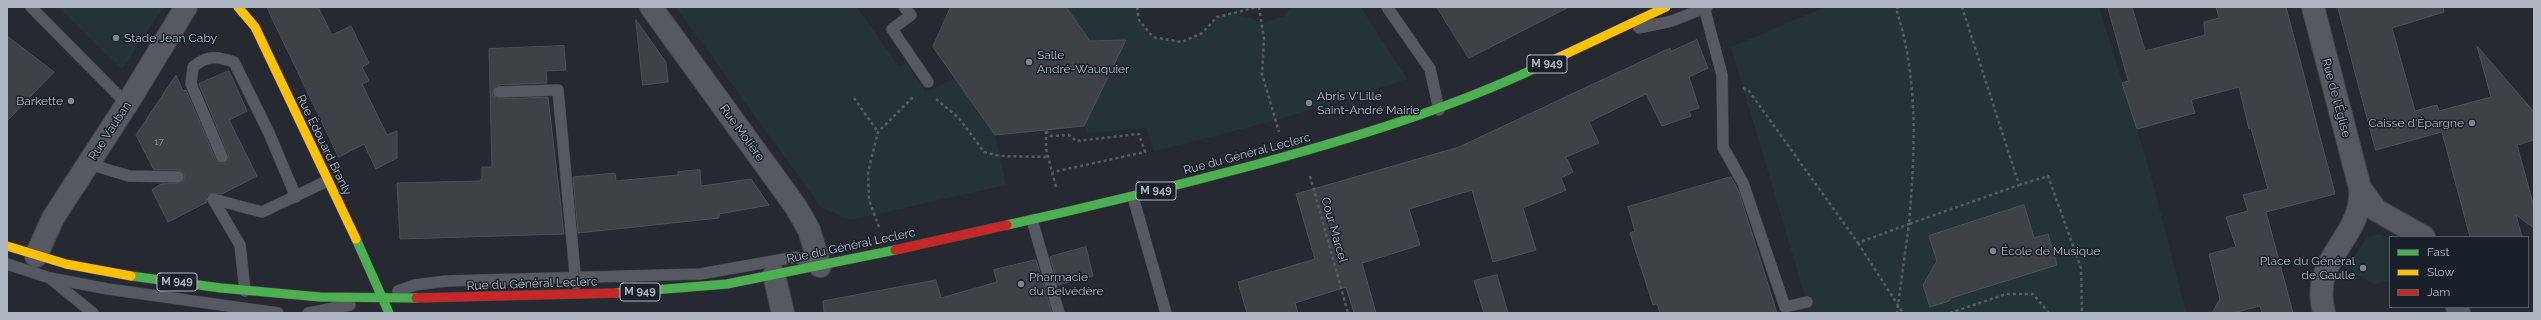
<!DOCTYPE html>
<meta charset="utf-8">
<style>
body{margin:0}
#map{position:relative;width:2541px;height:320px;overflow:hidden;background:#262a30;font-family:Raleway,sans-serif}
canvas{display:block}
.frame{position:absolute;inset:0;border:8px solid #afb6c2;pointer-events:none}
.legend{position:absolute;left:2389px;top:236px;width:140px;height:72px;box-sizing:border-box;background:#1a202a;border:1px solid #565c67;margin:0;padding:5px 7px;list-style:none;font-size:12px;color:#afb6c2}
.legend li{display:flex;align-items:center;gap:8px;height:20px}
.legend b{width:20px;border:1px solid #565c67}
</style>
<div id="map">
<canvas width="2541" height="320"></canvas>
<div class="frame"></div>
<ul class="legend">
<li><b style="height:5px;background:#4caf50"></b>Fast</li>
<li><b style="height:5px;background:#ffc107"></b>Slow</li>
<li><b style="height:5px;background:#c62828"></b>Jam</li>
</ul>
</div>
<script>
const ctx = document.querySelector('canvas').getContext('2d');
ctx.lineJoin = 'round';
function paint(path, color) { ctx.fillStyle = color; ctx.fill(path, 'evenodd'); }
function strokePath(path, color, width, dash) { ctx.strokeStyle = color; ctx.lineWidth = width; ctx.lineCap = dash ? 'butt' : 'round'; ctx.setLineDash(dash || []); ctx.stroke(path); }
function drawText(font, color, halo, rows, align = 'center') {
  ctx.font = font + ' Raleway,sans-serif'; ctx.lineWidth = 3; ctx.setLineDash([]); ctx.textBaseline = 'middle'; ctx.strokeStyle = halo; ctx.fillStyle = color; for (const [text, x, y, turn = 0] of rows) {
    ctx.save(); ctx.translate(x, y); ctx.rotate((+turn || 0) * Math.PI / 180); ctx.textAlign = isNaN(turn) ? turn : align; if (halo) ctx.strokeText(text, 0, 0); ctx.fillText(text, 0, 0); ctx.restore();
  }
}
paint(new Path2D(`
 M58 7H164L122 69Z
 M676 7H857L899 67 906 63 926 92 955 77 995 135 1006 185 850 220 821 207Z
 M1066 7H1137L1139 20 1153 37 1182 42 1202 33 1217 17 1235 12 1262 23 1285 16 1291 7H1361L1407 79 1277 120 1154 151 1146 128 1088 133 1084 126 1123 46 1117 40 1090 41Z
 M1825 7H2099L2151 176 2186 313H1810L1731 47Z
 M2380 234 2390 239V280L2374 284 2347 269 2367 237Z`), '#243436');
const building = new Path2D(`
 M267 7H318L332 35 351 26 369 63 362 67 369 81 362 84 387 135 397 131V158L376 169 364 144 339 157Z
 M951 7H1066L1090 41 1126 40 1084 126 995 135 933 47Z
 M1437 7H1569L1469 58Z
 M2108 7H2132L2145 51 2205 35 2204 22 2219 18 2216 7H2286L2335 194 2266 212 2293 313H2262L2260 306 2233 313H2212L2220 299 2209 254 2236 247 2226 217 2248 211 2243 195 2268 189 2251 128 2249 129 2239 87 2191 100 2195 113 2137 129 2122 83 2128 81Z
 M2338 7H2443L2444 12 2392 28 2415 111 2437 105 2439 111 2491 97 2477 46 2534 112V140L2517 145 2534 207V228L2516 215 2522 237H2470L2442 132 2376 150Z
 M636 20 666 62 668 82 643 85Z
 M7 36 54 72 7 121Z
 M1697 40 1708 68 1689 77 1699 108 1689 111 1691 116 1662 126 1646 94 1589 122 1599 143 1566 157 1573 172 1561 178 1566 190 1523 208 1536 250 1493 262 1472 190 1409 209 1420 245 1362 263 1376 313H1354L1346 287 1295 303 1298 313H1247L1238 282 1315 259 1296 194 1459 147 1670 48 1671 51Z
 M564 46 566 70 546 71 547 83 499 85 492 92 493 96 499 99 548 97 564 234 400 239 397 183 480 181 482 178V167H492L489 49Z
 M229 71 247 111 229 120 257 176 222 194 210 193 206 197 207 202 168 222 152 190 161 184 181 183 184 180V174L178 170H154L136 135 176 75 183 91 186 90 216 160 221 164 225 163 229 158 228 154 199 84Z
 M700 170 701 186 751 179 769 205 719 214V218L578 233 573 177 615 173 616 181 678 175V172Z
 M1731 177 1739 192 1777 313H1660L1657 304 1653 305 1638 258 1630 233 1635 231 1628 207Z
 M2024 205 2034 238 2048 234 2057 265 1951 298 1949 301 1930 307 1923 285 1937 261 1929 236Z
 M1086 247 1093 276 1058 285 1050 257Z
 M1036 260 1052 313H824L823 301 936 280 941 298 997 282 994 270Z
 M1497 275 1508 313H1484L1474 281Z`);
paint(building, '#3e4247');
strokePath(building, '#4d5158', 1);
const lane = new Path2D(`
 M31 7 127 104
 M904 7 911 15 892 29 928 82
 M1387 7 1430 69 1439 110
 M1704 7 1722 75 1723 147 1743 183 1785 307 1807 302
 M1639 28 1672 21 1707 7
 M499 92 558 90 576 284
 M222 157 191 84 193 67C207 55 217 56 234 62L269 133 296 197
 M89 164 129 176 178 177
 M1133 197 1166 313
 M213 199 262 212 327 181
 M213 199 240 245 245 291
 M1032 220 1059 313
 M7 264 50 278 108 289 278 313
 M52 280 93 313
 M398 291 415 285 446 281 700 274 796 257 814 264
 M308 313 350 305`);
const street = new Path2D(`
 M651 7 796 207 809 230 820 266
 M2313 7 2360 188C2364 239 2309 256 2324 313
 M2360 188 2376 210 2424 237
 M36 256 53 218 127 104 186 7
 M774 275 783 313
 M2457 307 2459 313`);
const fast = new Path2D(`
 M1007 225C1089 207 1171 187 1254 165 1350 139 1446 110 1536 68
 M356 239 389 313
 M131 276 221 288 320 297 416 298
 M616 293 727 284 895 250`);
const slow = new Path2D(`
 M238 7 255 27 356 239
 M1536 68 1666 7
 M7 246 66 264 131 276`);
const jam = new Path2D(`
 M895 250 1007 225
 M416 298 616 293`);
strokePath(lane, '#424449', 12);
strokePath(street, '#424449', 24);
strokePath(fast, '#424449', 10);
strokePath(slow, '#424449', 10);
strokePath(jam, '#424449', 10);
strokePath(new Path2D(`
 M1137 7 1139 20 1153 37 1182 42 1202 33 1217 17 1258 7
 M1259 7 1264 39 1262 74 1279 132
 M1899 7 1896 8C1919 81 1915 149 1909 224L2019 185 1962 7
 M1743 88 1749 91 1858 243 1909 224 1897 313
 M854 98 878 132
 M936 99 959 118 984 152 1000 156 1048 157
 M1046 131 1051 136 1069 135 1076 141 1139 134 1145 152 1053 172
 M1046 131V149L1056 187
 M1310 176 1348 313
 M2019 185 2048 176 2081 268 2082 313
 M879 227 869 200 868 172 878 132 914 96
 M1858 243 1903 313
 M1950 313 2006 294H2033L2049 313`), '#595d63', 2.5, [3, 3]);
strokePath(lane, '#56595f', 11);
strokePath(street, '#56595f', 22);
strokePath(fast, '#4caf50', 9);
strokePath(slow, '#ffc107', 9);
strokePath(jam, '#c62828', 9);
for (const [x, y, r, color] of [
 [116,38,4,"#7f858f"],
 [1029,62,4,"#7f858f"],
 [71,101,4,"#7f858f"],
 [1309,103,4,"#7f858f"],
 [2472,123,4,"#7f858f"],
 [1993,251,4,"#7f858f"],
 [2363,268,4,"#7f858f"],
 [1021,284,4,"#7f858f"]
]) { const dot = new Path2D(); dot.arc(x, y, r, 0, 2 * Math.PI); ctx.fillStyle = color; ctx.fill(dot); strokePath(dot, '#1a202a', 1.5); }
drawText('10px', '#9399a3', null, [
 ["17",159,142]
]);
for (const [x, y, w] of [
 [1547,64,40],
 [1156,191,40],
 [177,282,40],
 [640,292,40]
]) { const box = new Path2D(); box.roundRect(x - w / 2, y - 9, w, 18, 3); ctx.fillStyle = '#1a202a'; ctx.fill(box); strokePath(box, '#afb6c2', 1); }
drawText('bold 11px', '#afb6c2', null, [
 ["M 949",1547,64],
 ["M 949",1156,191],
 ["M 949",177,282],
 ["M 949",640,292]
]);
drawText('12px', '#afb6c2', '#1a202a', [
 ["Stade Jean Caby",124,38],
 ["Salle",1037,55],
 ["André-Wauquier",1037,69],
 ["Abris V'Lille",1317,96],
 ["Saint-André Mairie",1317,110],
 ["Barkette",63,101,"right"],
 ["Caisse d'Épargne",2464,123,"right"],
 ["École de Musique",2001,251],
 ["Place du Général",2355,261,"right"],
 ["de Gaulle",2355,275,"right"],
 ["Pharmacie",1029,277],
 ["du Belvédère",1029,291]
], 'left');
drawText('12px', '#afb6c2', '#1a202a', [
 ["Rue de l'Église",2336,98,75],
 ["Rue Vauban",110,131,-57],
 ["Rue Molière",742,133,54],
 ["Rue Édouard Branly",324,145,64],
 ["Rue du Général Leclerc",1247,154,-15],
 ["Cour Marcel",1334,230,74],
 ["Rue du Général Leclerc",851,246,-12],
 ["Rue du Général Leclerc",532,284,-2]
]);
</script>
